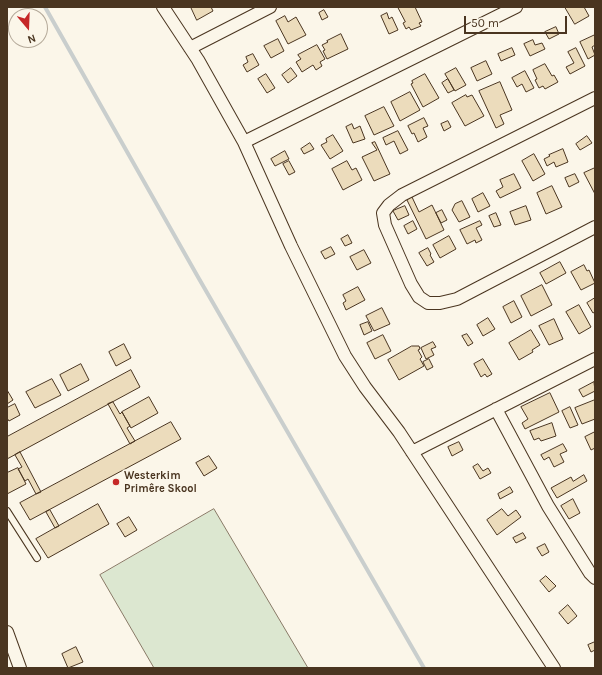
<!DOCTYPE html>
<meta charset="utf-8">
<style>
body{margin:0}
#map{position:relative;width:602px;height:675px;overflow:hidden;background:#fbf6e9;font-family:Karla,sans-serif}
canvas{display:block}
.frame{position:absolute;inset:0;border:8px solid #4a3520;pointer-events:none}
.north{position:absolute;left:8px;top:8px;width:40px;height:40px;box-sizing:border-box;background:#fbf6e9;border:1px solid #b4a999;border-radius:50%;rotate:161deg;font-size:11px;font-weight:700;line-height:16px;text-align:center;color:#4a3520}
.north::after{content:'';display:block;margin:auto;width:14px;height:18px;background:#c62828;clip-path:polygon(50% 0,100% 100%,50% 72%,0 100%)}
.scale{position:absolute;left:464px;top:16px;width:103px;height:18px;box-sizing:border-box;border:2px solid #4a3520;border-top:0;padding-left:5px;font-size:12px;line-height:14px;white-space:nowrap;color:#4a3520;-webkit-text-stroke:3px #fbf6e9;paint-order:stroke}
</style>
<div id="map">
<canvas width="602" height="675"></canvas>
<div class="frame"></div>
<div class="north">N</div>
<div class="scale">50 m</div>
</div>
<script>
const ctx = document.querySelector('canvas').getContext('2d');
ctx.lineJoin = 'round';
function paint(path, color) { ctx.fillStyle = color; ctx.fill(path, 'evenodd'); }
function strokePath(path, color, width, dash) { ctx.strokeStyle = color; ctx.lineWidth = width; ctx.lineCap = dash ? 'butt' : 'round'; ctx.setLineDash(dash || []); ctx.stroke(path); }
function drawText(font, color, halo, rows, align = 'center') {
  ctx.font = font + ' Karla,sans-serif'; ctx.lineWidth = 3; ctx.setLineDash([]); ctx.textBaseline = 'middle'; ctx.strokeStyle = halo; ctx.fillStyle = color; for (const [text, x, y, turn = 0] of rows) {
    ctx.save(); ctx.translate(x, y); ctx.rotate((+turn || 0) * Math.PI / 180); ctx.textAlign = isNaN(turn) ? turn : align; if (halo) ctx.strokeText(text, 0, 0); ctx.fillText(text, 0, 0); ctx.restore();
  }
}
const green = new Path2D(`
 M214 509 308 668H154L100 575Z`);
paint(green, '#dce7d0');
strokePath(green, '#887966', 1);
strokePath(new Path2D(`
 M45 7 198 277 424 668`), '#c9cecd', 4);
const building = new Path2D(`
 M191 7H211L213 11 197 20Z
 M398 7H415L422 22 419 23 421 26 411 30 409 27 406 29 403 23 405 22Z
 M565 7H584L589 16 575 24Z
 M324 10 328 17 322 20 319 13Z
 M387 13 389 19 392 17 398 30 389 34 381 16Z
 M285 16 288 22 296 17 306 35 288 44 276 21Z
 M556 27 559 34 549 39 545 32Z
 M341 34 348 49 327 59 323 51 325 50 322 45 328 42 327 41Z
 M595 35V45L592 47 595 55 588 59 580 42Z
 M278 39 284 51 271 58 264 46Z
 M533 40 535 45 542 43 545 49 530 56 524 44Z
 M317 45 325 59 320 62 322 66 316 70 313 65 302 72 296 62 301 59 298 55Z
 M512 48 515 55 501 61 498 54Z
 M576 48 585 66 570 74 566 67 574 63 568 52Z
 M253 54 259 65 247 72 243 65 248 62 246 57Z
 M486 61 492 74 477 81 471 68Z
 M545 64 552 76 554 75 558 82 545 89 543 86 539 88 535 80 537 79 533 70Z
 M291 68 297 76 288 83 282 75Z
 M456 68 466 85 455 91 445 74Z
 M525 71 534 88 526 92 522 84 517 87 512 78Z
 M266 74 275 88 267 93 258 79Z
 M425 74 439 98 423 107 411 84 413 83 412 81Z
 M448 79 454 90 448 93 442 83Z
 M500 82 512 110 500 115 504 124 496 128 479 91Z
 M410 92 420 110 400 121 391 102Z
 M466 95 467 97 472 95 484 116 465 126 452 103Z
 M384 107 394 126 374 135 365 116Z
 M424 118 428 126 423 128 427 137 418 142 414 133 412 134 408 126Z
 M448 121 451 127 444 131 441 124Z
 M352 124 354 129 360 126 365 139 353 143 346 127Z
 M398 131 408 150 400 154 394 141 386 145 383 138Z
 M333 135 343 151 330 159 321 145 327 142 326 139Z
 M587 136 592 143 580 150 576 144Z
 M375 142 390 174 374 181 362 157 377 150 372 143Z
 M310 143 314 149 304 154 301 149Z
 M563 149 568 162 556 167 554 162 547 166 544 159 550 156 549 155Z
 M285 151 289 159 275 166 271 159Z
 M534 154 545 174 533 181 522 161Z
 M289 161 295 172 289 175 283 164Z
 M347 161 352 170 356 168 362 180 343 190 332 169Z
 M595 168V194L584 173Z
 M514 174 521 188 500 198 496 191 503 187 500 180Z
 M575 174 579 182 569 187 565 178Z
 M552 186 562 207 546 214 537 193Z
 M483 193 490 206 478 212 472 199Z
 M412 197 419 212 432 205 444 230 426 239 407 200Z
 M462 201 470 217 459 222 452 210 455 204Z
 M405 206 409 215 398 220 393 211Z
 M526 206 531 220 515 225 510 212Z
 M442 210 447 220 441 223 436 213Z
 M496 213 501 225 494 227 489 216Z
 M413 221 417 229 408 234 404 226Z
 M480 221 482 225 476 228 482 240 476 243 475 240 467 244 460 230Z
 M348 235 352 243 345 246 341 239Z
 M449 236 456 249 440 258 433 245Z
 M331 247 335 254 325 259 321 252Z
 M428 248 431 254 430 255 434 262 427 266 419 253Z
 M364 250 371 263 357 270 350 257Z
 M560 262 566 273 546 284 540 273Z
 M584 265 587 271 589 270 595 283 581 290 571 272Z
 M542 285 552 305 531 316 521 296Z
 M358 287 365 300 346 310 343 303 346 301 343 295Z
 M595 298V312L593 313 587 303Z
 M514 301 522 317 511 323 503 307Z
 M579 305 591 327 579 334 566 312Z
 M382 308 390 324 374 331 366 316Z
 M488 318 495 329 483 336 477 325Z
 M554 319 563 339 549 345 539 326Z
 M368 322 372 331 364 335 360 325Z
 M531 330 540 345 532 350 533 352 519 360 509 343Z
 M467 334 473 343 468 346 462 336Z
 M383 335 391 351 375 359 367 343Z
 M433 342 436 347 431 349 434 355 426 359 421 348Z
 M124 344 131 358 116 366 109 352Z
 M412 346H419L420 349 418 350 422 357 420 359 424 366 399 380 388 360Z
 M429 359 433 367 427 370 423 362Z
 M483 359 492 374 487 377 485 374 481 377 474 364Z
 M81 364 89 380 68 391 60 375Z
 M131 370 140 387 7 459V437Z
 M52 379 61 395 35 408 26 392Z
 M594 382 595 391 583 397 579 390Z
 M7 390 13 400 7 404Z
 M550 393 559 412 525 429 522 423 528 419 521 407Z
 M149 397 158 413 131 428 122 412Z
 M595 400V419L582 424 575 408Z
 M113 402 120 414 122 412 130 426 127 428 135 441 130 444 108 404Z
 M15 404 20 415 9 421 7 418V408Z
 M570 407 578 425 570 428 562 411Z
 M171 422 181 439 30 520 20 503Z
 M552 423 556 436 541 441 539 438 534 440 530 431Z
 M595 432V448L591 450 585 437Z
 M459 442 463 450 452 456 448 447Z
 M563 444 567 451 560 454 564 462 554 467 549 457 544 460 541 455Z
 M20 452 41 492 36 494 28 479 25 481 18 469 22 467 15 455Z
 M209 456 217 468 204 476 196 463Z
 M478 464 483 471 488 468 491 473 480 479 473 467Z
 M18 468 26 484 7 494V473Z
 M584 475 587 481 557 498 551 488 571 477 573 481Z
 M510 487 513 492 500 499 498 494Z
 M573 499 580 513 569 519 561 506Z
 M98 504 109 524 48 558 36 539Z
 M502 509 508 516 516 510 521 517 497 535 487 520Z
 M50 510 59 526 55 528 46 512Z
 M129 517 137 530 125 537 117 524Z
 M523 533 526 538 516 543 513 538Z
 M545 544 549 552 542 556 537 548Z
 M546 576 556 586 549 592 540 581Z
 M568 605 577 616 568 624 559 613Z
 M595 642V650L591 652 588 645Z
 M76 647 83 662 68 668 62 654Z`);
paint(building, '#ecdcbc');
strokePath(building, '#4a3520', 1);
const lane = new Path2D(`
 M7 511 37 558`);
const street = new Path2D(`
 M163 7 198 60 244 142 291 246 345 356 365 387 399 432 554 668
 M190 48 270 7
 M595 98 402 195 389 205 383 213 385 225 411 284 419 297 428 303H440L457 299 595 227
 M244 142 516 7
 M496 409 548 506 590 573 595 578
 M412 452 595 359
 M7 632 20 668`);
strokePath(lane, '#4a3520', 8);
strokePath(street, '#4a3520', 14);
strokePath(lane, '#fbf6e9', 6);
strokePath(street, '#fbf6e9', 12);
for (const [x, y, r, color] of [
 [116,482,4,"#c62828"]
]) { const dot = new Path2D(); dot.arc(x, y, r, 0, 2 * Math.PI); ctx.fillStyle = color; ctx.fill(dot); strokePath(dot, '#fbf6e9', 1.5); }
drawText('bold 11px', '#4a3520', '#fbf6e9', [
 ["Westerkim",124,476],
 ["Primêre Skool",124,489]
], 'left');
</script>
